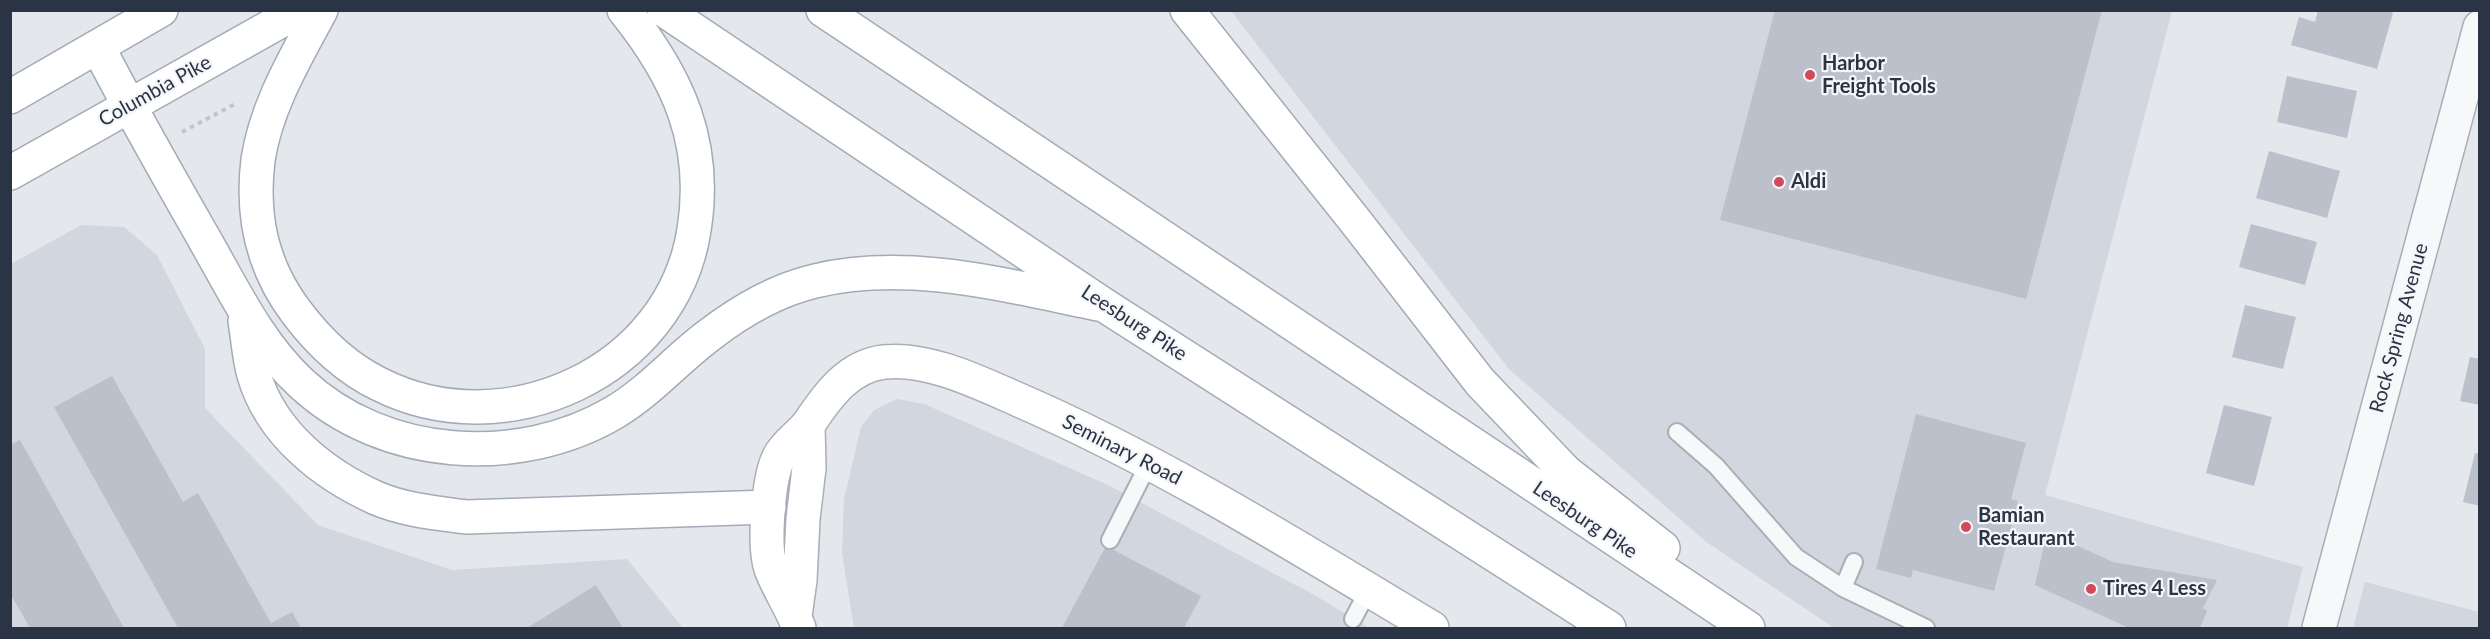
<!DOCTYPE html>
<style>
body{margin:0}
#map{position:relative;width:2490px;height:639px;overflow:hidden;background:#e4e7ec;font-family:Lato,sans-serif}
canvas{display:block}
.frame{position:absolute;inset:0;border:12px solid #2b3445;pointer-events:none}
</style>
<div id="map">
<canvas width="2490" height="639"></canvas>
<div class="frame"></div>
</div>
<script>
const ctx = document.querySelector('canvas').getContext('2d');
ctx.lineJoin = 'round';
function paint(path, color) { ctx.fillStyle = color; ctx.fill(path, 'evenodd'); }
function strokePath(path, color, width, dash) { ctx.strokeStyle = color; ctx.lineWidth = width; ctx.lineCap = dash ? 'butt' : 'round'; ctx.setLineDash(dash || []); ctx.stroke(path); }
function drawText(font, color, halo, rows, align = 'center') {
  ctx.font = font + ' Lato,sans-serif'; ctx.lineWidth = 4.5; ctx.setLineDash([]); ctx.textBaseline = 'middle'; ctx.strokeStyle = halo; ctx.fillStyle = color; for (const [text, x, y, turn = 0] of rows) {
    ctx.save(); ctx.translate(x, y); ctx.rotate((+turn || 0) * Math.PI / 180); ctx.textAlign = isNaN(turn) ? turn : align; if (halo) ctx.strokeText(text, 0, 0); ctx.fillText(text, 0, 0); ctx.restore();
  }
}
paint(new Path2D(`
 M1231 11H2172L2045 495 2303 567 2287 628H1834L1705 541 1509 369Z
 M81 225 124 227 157 255 205 349V408L318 525 452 570 627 559 683 628H11V264Z
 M897 399 924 404 1108 485 1316 596 1369 628H854L842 553 844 499 861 427 874 410Z
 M2365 582 2479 612V628H2353Z`), '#d2d6de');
paint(new Path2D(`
 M1775 10H2102L2026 299 1720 220Z
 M2318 10H2385L2393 13 2377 69 2291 45 2299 17 2315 22Z
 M2287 76 2357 91 2347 138 2277 122Z
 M2269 151 2340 171 2327 218 2256 198Z
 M2251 224 2317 242 2305 285 2239 267Z
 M2245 305 2296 317 2283 369 2232 357Z
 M2470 357 2480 359V405L2460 401Z
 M112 376 183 502 198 493 271 623 292 612 301 628H178L54 407Z
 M2224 405 2272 417 2254 486 2206 473Z
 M1916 414 2026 443 2011 499 2018 501 1994 591 1913 570 1911 578 1876 569Z
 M20 440 124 628H30L10 593V445Z
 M2475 453 2480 454V506L2463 502Z
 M2047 532 2113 562 2217 580 2203 608 2207 611 2200 628H2129L2035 585Z
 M1106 546 1201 596 1184 628H1062Z
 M596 585 623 628H527Z`), '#bbc0ca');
const lane = new Path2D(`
 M1677 432 1716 466 1796 557 1843 588 1926 628
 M1110 540 1149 463
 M1843 588 1854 562
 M1353 619 1369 589`);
const street = new Path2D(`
 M2319 628 2480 27`);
const secondary = new Path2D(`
 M795 616 800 580 803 519 809 468 808 425
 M799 628C792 608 779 590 771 569 763 547 768 478 779 457 786 443 801 435 810 422 828 395 849 366 884 362 928 357 980 383 1019 400 1164 463 1297 547 1432 628`);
const primary = new Path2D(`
 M321 10C296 57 266 106 258 160 251 217 262 267 297 313 319 342 346 368 379 384 505 448 672 372 694 230 708 143 678 77 624 10
 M664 10 1104 305 1609 628
 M823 10 1748 628
 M1187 10 1356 222 1480 382 1566 472 1663 548
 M98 47C132 113 169 177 206 242 234 291 259 344 301 383 383 460 519 469 615 412 650 391 676 360 708 336 739 312 777 290 815 281 910 258 1011 287 1104 305
 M10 97 161 10
 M10 173 300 10
 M245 321C248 338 249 358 254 375 271 433 323 474 376 498 404 510 436 513 466 517L769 507`);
strokePath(lane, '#a9aeb7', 20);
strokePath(street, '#a9aeb7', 36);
strokePath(secondary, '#a9aeb7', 36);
strokePath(primary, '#a3abb8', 36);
strokePath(new Path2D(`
 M182 132 237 103`), '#c2c5cb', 4, [4.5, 4.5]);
strokePath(lane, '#f7f8fa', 16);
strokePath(street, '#f7f8fa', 33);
strokePath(secondary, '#fff', 33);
strokePath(primary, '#fff', 33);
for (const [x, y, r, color] of [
 [1810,75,6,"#d1495b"],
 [1779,182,6,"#d1495b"],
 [1966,527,6,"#d1495b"],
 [2091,589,6,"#d1495b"]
]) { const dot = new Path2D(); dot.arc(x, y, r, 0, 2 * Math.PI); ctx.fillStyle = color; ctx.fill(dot); strokePath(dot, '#f4f6f9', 2); }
drawText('bold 20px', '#2b3445', '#f4f6f9', [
 ["Harbor",1822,64],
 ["Freight Tools",1822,87],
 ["Aldi",1791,182],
 ["Bamian",1978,516],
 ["Restaurant",1978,539],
 ["Tires 4 Less",2103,589]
], 'left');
drawText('20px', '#2b3445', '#f4f6f9', [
 ["Columbia Pike",155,91,-29],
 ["Leesburg Pike",1134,323,33],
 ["Rock Spring Avenue",2399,328,-75],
 ["Seminary Road",1122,450,27],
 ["Leesburg Pike",1585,520,34]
]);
</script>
